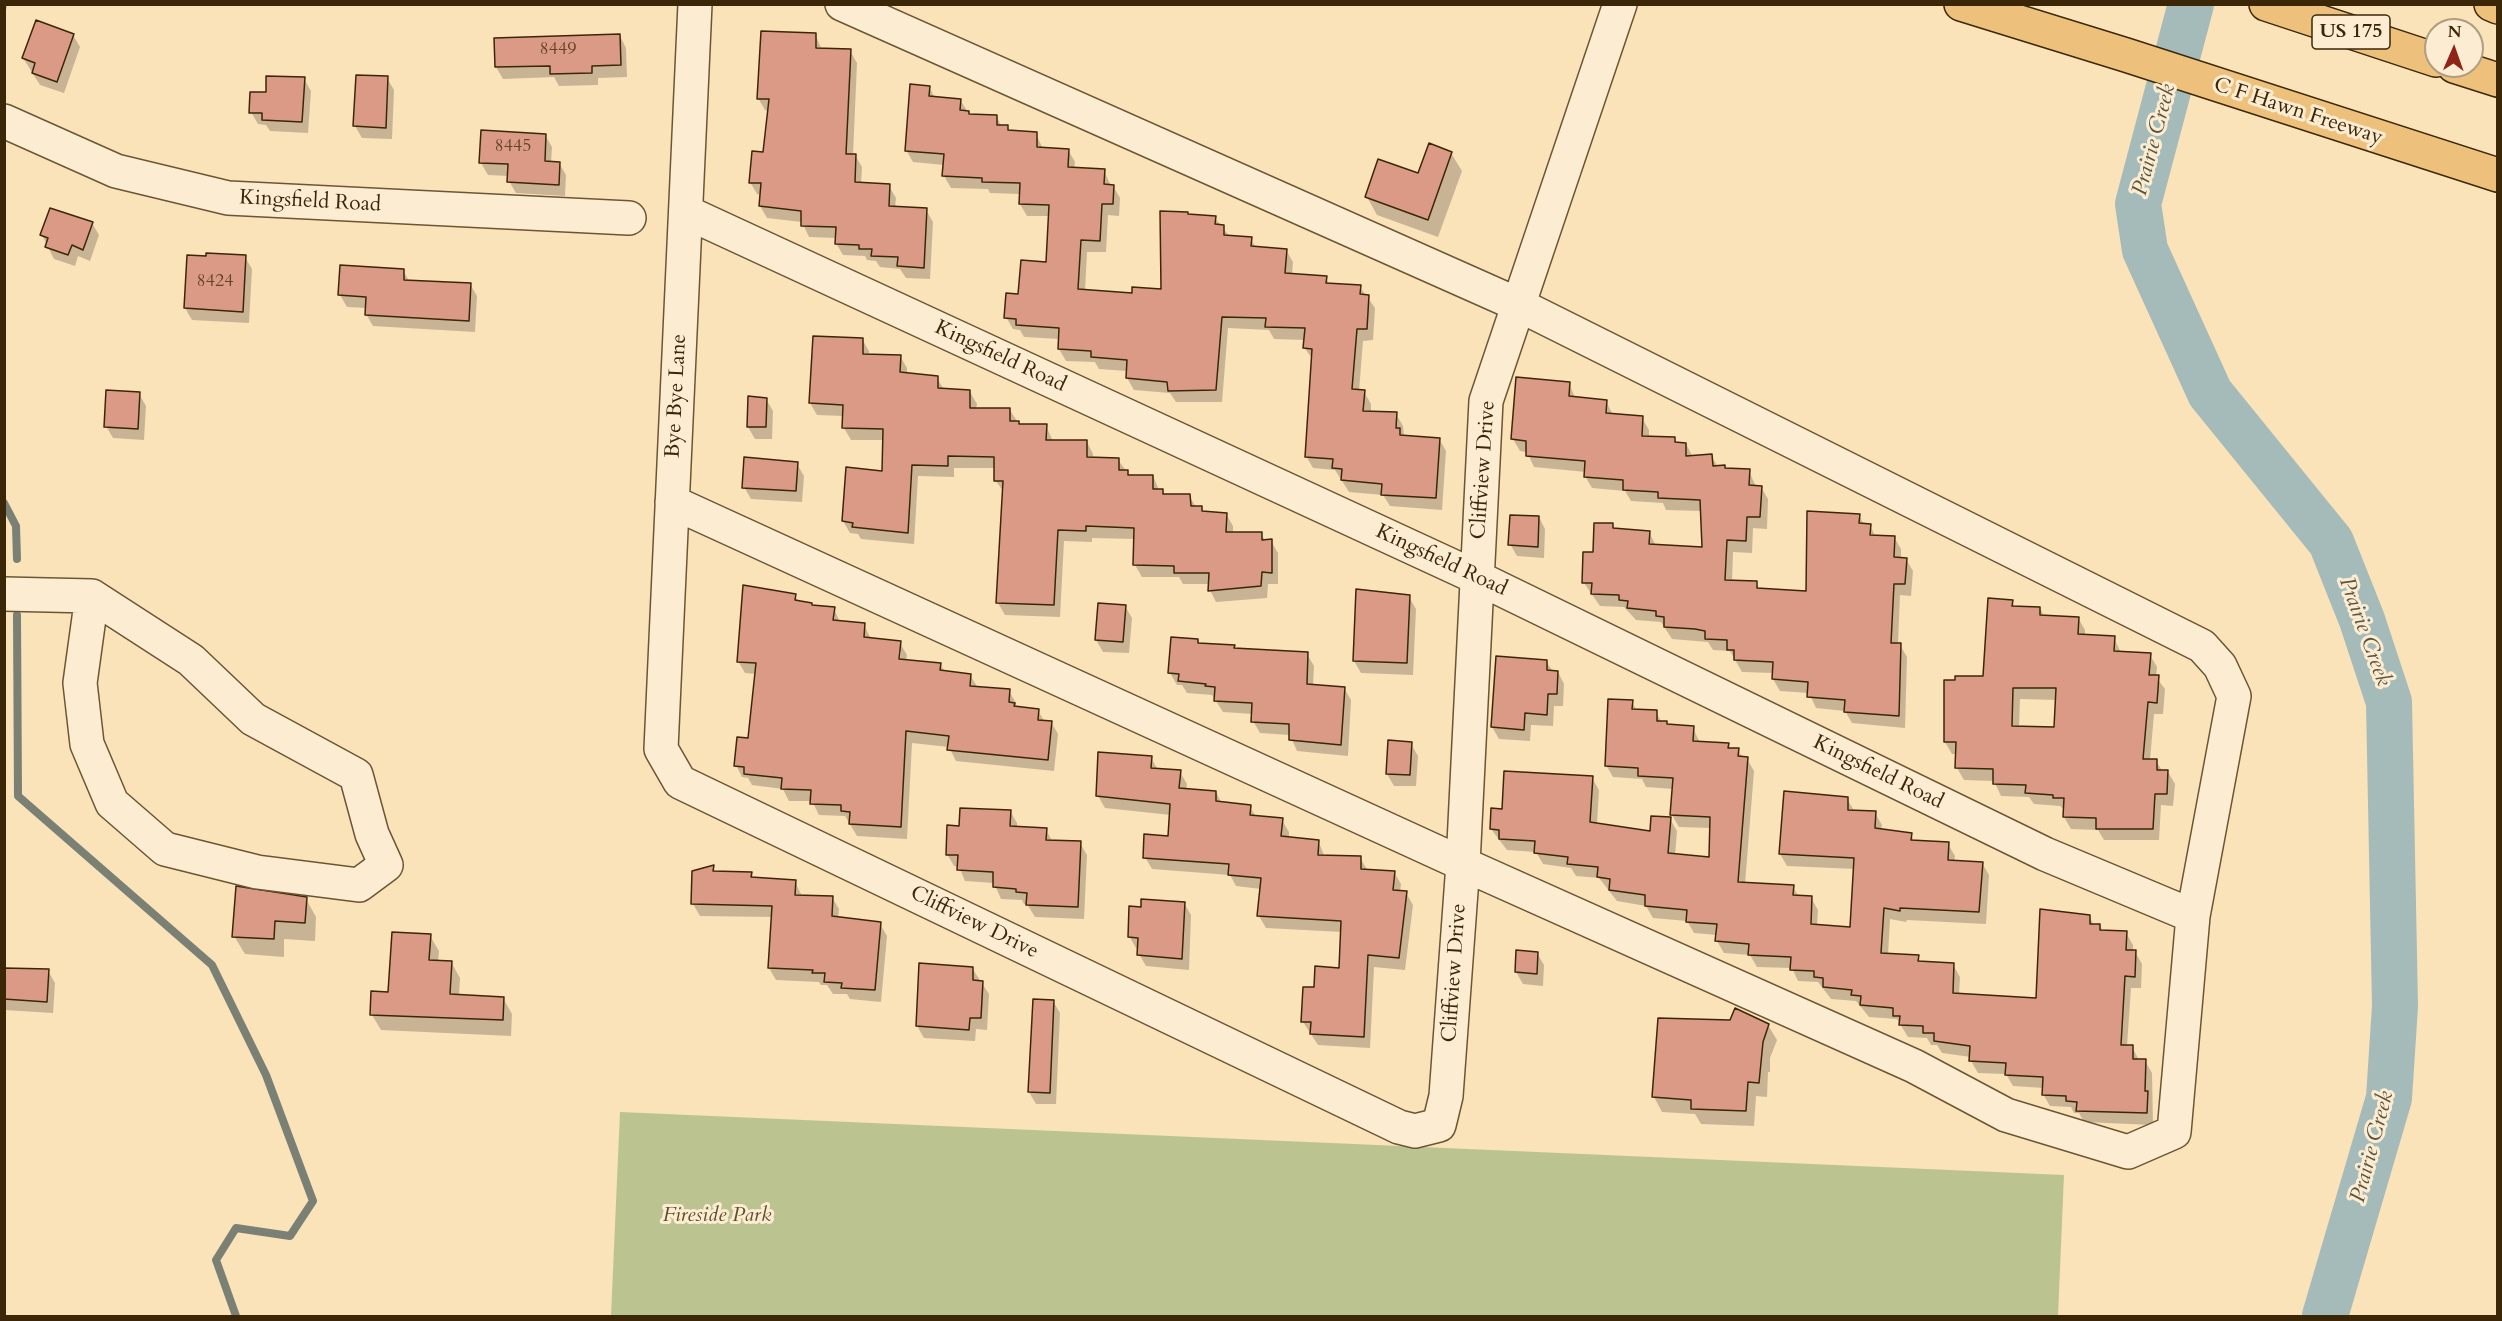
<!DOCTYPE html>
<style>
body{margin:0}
#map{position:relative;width:2502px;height:1321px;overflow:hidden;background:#fae2b9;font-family:Cardo,serif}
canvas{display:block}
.frame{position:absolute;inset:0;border:6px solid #3b2708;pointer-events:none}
.north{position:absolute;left:2424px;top:18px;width:60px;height:60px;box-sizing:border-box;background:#fcecd2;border:2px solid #af9d81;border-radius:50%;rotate:2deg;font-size:16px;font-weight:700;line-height:24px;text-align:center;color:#3b2708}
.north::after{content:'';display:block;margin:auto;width:21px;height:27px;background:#8f2418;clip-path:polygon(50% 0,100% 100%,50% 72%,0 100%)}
</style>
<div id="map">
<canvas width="2502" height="1321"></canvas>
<div class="frame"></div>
<div class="north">N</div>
</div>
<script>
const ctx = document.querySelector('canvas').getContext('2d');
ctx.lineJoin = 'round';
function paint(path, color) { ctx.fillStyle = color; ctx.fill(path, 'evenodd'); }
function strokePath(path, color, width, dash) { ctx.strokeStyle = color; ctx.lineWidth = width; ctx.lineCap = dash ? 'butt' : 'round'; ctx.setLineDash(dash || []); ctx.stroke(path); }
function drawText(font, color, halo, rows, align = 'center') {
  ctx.font = font + ' Cardo,serif'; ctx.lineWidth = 6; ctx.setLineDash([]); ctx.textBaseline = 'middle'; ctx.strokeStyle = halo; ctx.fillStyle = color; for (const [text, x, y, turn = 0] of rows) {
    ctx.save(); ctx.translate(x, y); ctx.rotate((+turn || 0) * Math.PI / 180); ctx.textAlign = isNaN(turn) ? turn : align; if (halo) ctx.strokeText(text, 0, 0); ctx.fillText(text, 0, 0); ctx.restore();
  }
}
paint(new Path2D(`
 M620 1112 2064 1175 2058 1316H611Z`), '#bbc491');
paint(new Path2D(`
 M4 4H8L4 15Z
 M815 34 822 50 850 51 857 63 853 155H855L862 167 861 184 889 186 896 198 895 208 926 210 933 222 930 279 906 278 900 269 880 267 876 261 867 260 865 256 843 255 836 243 837 238 809 237 802 222 767 218 760 206 761 195 757 194 750 182 765 154 769 111 765 110 758 98Z
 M73 35 80 47 64 93 40 85 23 58Z
 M620 36 626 48 627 77 598 78V85L559 86 554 77 503 79 496 67Z
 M387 78 394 90 392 139 362 138 355 126Z
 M304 79 311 91 308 133 270 131 266 125 258 124 251 112 267 94Z
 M929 87 935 98 960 100 970 115 996 116 1002 127H1007L1010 132 1036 134 1043 149 1068 150 1075 162 1074 169 1104 171 1111 186H1113L1120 198 1119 216 1108 215 1106 252H1087L1085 291 1133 294 1162 291 1188 216 1215 218 1230 237 1251 239 1256 248 1286 250 1293 262 1292 275 1326 278 1330 285 1360 287 1375 308 1373 340 1363 341 1359 391 1364 392 1371 404V413L1396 414 1403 426 1404 437 1439 439 1446 451 1442 510 1390 506 1383 495 1349 492 1335 470 1313 468 1306 456 1313 360 1304 347 1305 340 1274 339 1269 330 1228 328 1222 402H1176L1170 393 1134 390 1127 378V371L1099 369 1095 362 1066 361 1059 349 1060 339 1024 337 1020 330 1013 329 1006 317 1019 295 1047 264 1050 216H1027L1020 204 1021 194 990 193 988 189 951 188 944 176V165L913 162 906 150Z
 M545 135 552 147 551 163H559L566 175 565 196 516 193 509 181V176L488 175 481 163Z
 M1451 153 1462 171 1438 237 1377 215 1367 197 1419 175Z
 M92 223 99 235 90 261 78 256 75 266 54 259 42 235Z
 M245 257 252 269 249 323 192 320 185 308Z
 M403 271 410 282 470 284 477 296 475 332 373 326 366 314 367 308 347 307 340 295Z
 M862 339 869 351V356H900L907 368V374L937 378 944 390 970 392 977 404 976 409 1010 410 1020 426H1046L1053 441 1087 442 1093 454V459L1118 460 1130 476H1153L1159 490H1163L1165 495 1189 496 1196 507H1201L1205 513 1226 514 1233 526V533H1261L1265 541H1271L1278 553V584H1268L1267 598 1216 602 1210 590V584H1183L1179 577H1142L1135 565V539L1092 538V542L1064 541 1060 617 1005 615 998 603 1004 492 995 480V468H954V477L918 476 914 544 861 539 858 534 850 533 843 521 883 473 884 440H851L844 428V416L817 415 810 403Z
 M1569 383 1575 398 1606 401 1613 415 1642 418 1649 430V438H1674L1678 444H1686L1693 457 1711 456 1718 467 1749 471 1756 487H1761L1768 499 1767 529 1753 528 1752 553 1733 552 1732 582 1756 583 1760 590 1807 593 1859 515 1864 525 1870 526 1876 537H1894L1901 549V559H1906L1913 571 1911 596 1900 595 1898 644 1900 645 1907 657 1905 728 1852 723 1845 711 1816 708 1809 693 1780 691 1773 679 1774 673 1742 672 1730 651 1713 650 1708 642 1672 639 1661 622 1636 620 1624 607 1600 606 1584 583 1595 554 1612 525 1615 529 1649 532 1656 546 1704 549 1702 511 1666 510 1663 503 1631 501 1625 491 1592 488 1585 476 1586 472 1534 467 1527 452 1520 451 1513 439Z
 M139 394 146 406 144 440 113 438 106 426Z
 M766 399 773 411 772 439H755L748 427Z
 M797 464 804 476 802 502 751 499 744 487Z
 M1539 517 1545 529 1544 558 1517 556 1510 544Z
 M795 596 799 602 813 607 834 609 840 622 864 625 871 639 900 643 907 655 906 661 940 664 945 672 970 675 978 688 1009 691 1016 703V708L1038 711 1045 722H1051L1058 734 1054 771 956 761 949 747 912 743 907 839 857 836 845 816 819 815 812 801H789L783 789 752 785 748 778 742 777 736 765 749 740 756 674 745 673 738 661ZM898 652H901L899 667Z
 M1409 597 1416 609 1413 675 1361 673 1354 661Z
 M2012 601 2015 607 2040 608 2044 616 2078 618 2085 630V636L2114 638 2121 653 2150 655 2157 667 2156 677 2165 689 2163 714H2154L2150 760 2156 761 2163 772H2168L2175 784 2173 806 2161 805 2159 840H2104L2098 830 2071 829 2064 817 2065 810 2060 806 2034 804 2029 797 2001 796 1994 781 1964 780 1957 768V754H1952L1945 742 1984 678ZM2020 699 2057 700 2055 729 2019 727Z
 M1125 606 1132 618 1129 653 1103 652 1096 640Z
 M1198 640 1200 644 1234 646 1235 649 1307 654 1314 666 1313 686 1344 688 1351 700 1348 756 1297 751 1290 735 1260 733 1253 721V714L1223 712 1212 695 1187 693 1182 685H1177L1170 673Z
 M1546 661 1553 672H1558L1564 684 1563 706H1554L1553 726 1531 725 1530 741 1499 739 1492 727Z
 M1632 702 1637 711 1656 712 1662 723H1667L1668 726 1693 728 1700 743 1728 744 1731 750H1738L1743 758 1747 759 1754 771 1745 884 1793 887 1799 897 1811 898 1818 910 1817 926 1852 929 1855 869 1787 866 1780 854 1847 799 1855 812 1875 813 1882 825 1881 830 1911 835 1915 842 1948 844 1955 856 1954 862 1982 863 1989 875 1986 924 1907 920 1906 922 1890 919 1888 955 1918 956 1921 963 1953 965 1960 977 1959 995 2037 1000 2089 916 2094 925H2099L2103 931 2126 933 2133 945V952H2135L2142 964 2141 988H2131L2127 1046 2132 1047 2139 1060 2145 1061 2152 1073 2153 1125 2084 1122 2079 1113H2074L2071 1107 2050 1106 2043 1094 2044 1088 2013 1086 2006 1074 1978 1073 1971 1061V1057L1942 1053 1937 1045H1931L1927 1038 1908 1037 1897 1019 1869 1017 1856 1001 1831 999 1818 982 1798 981 1792 968 1757 967 1750 955 1724 953 1717 941V935L1694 933 1687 921 1653 918 1646 906 1617 901 1599 878 1576 876 1571 868 1543 864 1536 852 1507 850 1491 829 1503 810 1592 778 1599 790 1597 824 1651 833 1670 819 1677 831 1675 856 1710 859 1711 828 1679 827 1672 815 1673 789 1646 787 1642 779 1613 777 1606 765Z
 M1411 744 1418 756 1416 786H1394L1387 774Z
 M1151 758 1158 770 1180 772 1187 784 1186 790 1216 792 1222 804 1250 807 1256 817 1282 820 1289 832V838L1318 841 1325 857 1360 858 1368 871 1394 872 1401 884 1400 892 1406 893 1413 905 1405 970 1374 967 1370 1048 1318 1045 1303 1022 1315 989 1340 969 1342 932 1266 928 1259 916 1261 889 1236 886 1230 875 1152 869 1145 857 1169 838 1171 815 1105 808 1098 796Z
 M1010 811 1017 823V828L1046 830 1053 842 1080 843 1087 855 1084 919 1035 917 1027 904H1024L1022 900 1001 899 994 883 965 881 959 867 954 866 947 854 960 827Z
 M713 867 716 872 751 873 754 878 795 882 802 896 832 897 839 909 838 919 880 924 887 936 881 1002 850 999 847 994H833L827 985H821L819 982 776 980 769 968 773 917 700 916 693 904Z
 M306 899 316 917 315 941 284 939V957L245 954 234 936Z
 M1184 903 1191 915 1189 970 1146 966 1139 954V949L1136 948 1129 936 1142 909Z
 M430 936 439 951 438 962H451L460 978 459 996 503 998 512 1014 511 1036 381 1030 372 1015 390 993Z
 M1537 953 1544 965 1543 986 1523 984 1516 972Z
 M972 968 989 994 987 1030 976 1029 975 1041 924 1038 917 1026Z
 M4 970 48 971 55 983 53 1013 4 1010Z
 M1053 1001 1060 1013 1056 1104H1036L1029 1092Z
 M1768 1025 1777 1040 1770 1058V1072H1768L1767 1097 1756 1096 1754 1126 1701 1124 1695 1114 1662 1112 1654 1097Z`), '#0003');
strokePath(new Path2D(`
 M4 503 16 526 17 559
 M17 615 18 796 212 965 266 1075 313 1201 290 1236 236 1228 216 1260 236 1316`), '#7a8073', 8);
strokePath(new Path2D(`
 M2191 4 2138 204 2145 250 2210 393 2331 542 2362 620 2389 702 2395 1006 2389 1098 2325 1316`), '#a4bbba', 46);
const building = new Path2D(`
 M36 20 74 34 57 82 32 73 35 63 22 58Z
 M761 31 816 33V48L851 49 846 154H856L855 182 890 184 889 206 927 208 924 268 897 266 898 257 871 256 872 249H859V245L835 244 836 227 801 226V211L759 206 761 183H749L752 151 763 152 769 99H757Z
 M620 34 621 65 592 66V73L550 74V66L495 67 494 38Z
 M356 75 388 76 386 128 353 126Z
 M266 76 305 77 302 122 262 120V113H249L250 92H266Z
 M910 84 930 86 929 96 961 99 960 110 969 111V114L997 115V125H1008V130L1037 132V147L1069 149 1068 167 1105 169 1104 184 1114 185 1113 204H1102L1100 241 1081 240 1078 289 1132 293V287L1161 289 1160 211 1188 212V214L1216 216 1215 224 1224 225V235L1252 237 1251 246 1287 249 1285 273 1327 276 1326 283 1361 285 1360 294 1369 295 1367 329H1357L1352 389 1365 390 1363 411 1397 412 1396 428H1400V435L1440 438 1436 498 1381 495 1382 484 1341 480 1342 469 1332 468 1333 459 1305 457 1312 349 1303 348 1305 328 1265 327 1266 318 1222 317 1216 390 1168 391 1167 382 1126 378 1127 360 1091 357V351L1058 349 1059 328 1016 325V319L1004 318 1006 293 1018 294 1021 260 1046 262 1049 205 1019 204 1020 183 982 182V178L942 176 944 154 905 151Z
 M481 130 546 134 545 161 560 162 559 185 507 182 508 164 479 163Z
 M1429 143 1452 152 1428 220 1365 197 1378 159 1418 173Z
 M50 208 93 222 83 250 72 245 68 255 45 247 48 238 40 235Z
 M206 253 246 255 243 312 184 308 187 255 206 256Z
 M340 265 404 269V280L471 283 469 321 365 315 366 297 338 295Z
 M813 336 863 338V354L901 355 900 372 938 376V388L970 390V408H1010V421H1019V424H1047L1046 440H1087V457L1119 458V470H1128V475H1153V489H1163V494H1190L1191 506H1202V511L1227 513 1226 532H1262V540L1272 539V573L1262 572 1261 586 1208 591 1209 573H1174V566L1133 565 1134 528 1086 526V531L1058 530 1054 605 996 603 1003 481H994V457L948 456V466L912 465 908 533 852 527 853 523 842 521 846 467 882 471 883 429 842 428 843 405 809 403Z
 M1516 377 1570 382 1569 396 1607 400 1606 413 1643 416 1642 436 1675 437V442L1686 443V456L1712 454 1713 466 1725 465V468L1750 469 1749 485 1762 486 1760 517H1747L1746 541 1727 540 1725 580 1757 581V588L1806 591 1807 511 1860 514 1859 523 1871 524 1870 535 1895 536 1894 557 1907 558 1905 584H1894L1891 643H1901L1899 716 1844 712 1845 700 1807 697 1808 682 1772 679 1773 662 1734 660V650H1727V640L1705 639V631L1695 629 1664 627V617L1656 616V611L1627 608 1628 601 1619 600V595L1591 594 1592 583H1582L1583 552H1593L1594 523H1613V528L1650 531 1649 544 1702 547 1700 500 1658 498V492L1623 490V480L1584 477 1585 461 1526 456V441L1511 439Z
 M106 390 140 392 138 429 104 427Z
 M748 396 767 398 766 427H747Z
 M744 457 798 462 796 491 742 488Z
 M1510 515 1539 516 1538 547 1508 545Z
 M743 585 796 594 795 600 812 603V605L835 607 833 620 865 623 864 637 901 641 899 659 941 663 940 670 971 674 970 686 1010 689 1009 702 1015 703 1014 706 1039 709 1038 720 1052 721 1048 760 947 750 949 736 906 731 901 827 849 824 850 812 841 811V805L810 804 811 790 781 789 782 778 744 774V767L734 766 737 737 748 738 756 663 737 662Z
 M1356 589 1410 595 1407 663 1353 661Z
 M1988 598 2013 600 2012 606 2040 607V615L2079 617 2078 634 2115 636 2114 651 2151 653 2149 675H2159L2157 703 2148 702 2143 759H2157V770H2168L2167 794H2155L2153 829H2096V818L2063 817 2064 798H2053V795L2025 793 2026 785 1993 784V769L1955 768 1956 742H1944V680H1955V676H1983ZM2013 688H2056L2054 727 2012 726Z
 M1098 603 1126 605 1123 642 1095 640Z
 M1171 637 1198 639V643L1235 645 1234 648 1308 652 1307 684 1345 687 1341 745 1289 740V724L1251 722 1252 703 1214 701 1215 687 1205 686 1206 684 1178 681 1179 674 1168 673Z
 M1496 656 1547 660V670L1558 671 1557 694H1548L1547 715 1525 713 1524 730 1491 727Z
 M1608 699 1633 700 1632 709 1657 710V721H1667V724L1694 726 1693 741 1729 743 1728 748H1739L1738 756 1748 757 1738 882 1794 885 1793 895 1812 896 1811 924 1850 927 1854 858 1779 854 1784 791 1848 797V810L1876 811 1875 828 1912 833 1911 840 1949 842 1948 860 1983 862 1979 912 1900 908V911L1884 908 1881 953 1919 955 1918 961 1954 963 1953 993 2036 998 2040 909 2090 915V924H2100V930L2127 931 2126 950H2136L2135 977 2125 976 2121 1045H2133V1059H2146L2145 1091H2148L2147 1113 2076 1111 2077 1102 2066 1101V1096L2042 1095 2043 1077 2005 1075 2006 1063 1969 1061 1970 1046 1934 1041V1033H1923V1026L1899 1025 1900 1016H1893V1008L1860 1005 1861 996 1851 995 1852 990 1823 987V978L1814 977V971L1790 970 1791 957 1748 955 1749 944 1715 941 1717 924 1686 922 1687 910 1645 906V895L1609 890 1610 879 1597 877 1598 867 1567 864 1568 857 1534 853 1535 841 1499 839V830L1490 829 1491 808 1502 809 1504 771 1593 776 1590 822 1650 831 1651 816 1671 817 1668 853 1709 857 1710 817 1670 815 1673 778 1638 776V768L1605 766Z
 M1388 740 1412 742 1410 775 1386 774Z
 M1098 752 1152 756 1151 768 1181 770 1179 788 1216 791V801L1251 805 1250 815 1283 818 1281 836 1319 840 1318 855 1361 856V869L1395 871 1393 890 1407 891 1399 958 1368 955 1364 1037 1310 1034 1311 1022H1301L1303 987H1314L1315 966 1339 968 1341 921 1257 916 1261 878 1228 875 1229 864 1143 858 1144 834 1168 836 1170 804 1096 796Z
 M960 808 1011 810 1010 826 1047 828 1046 840 1081 841 1078 907 1026 905 1027 893 1016 892V889L993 887V872L957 870 958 855H946L947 825 959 826Z
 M714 865 713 871 752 872 751 877 796 880 795 895 833 896 832 916 881 922 875 990 841 988 842 983 824 982 825 973H812L813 970 768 968 772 906 691 904 692 871Z
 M236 886 307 897 305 923 275 921 274 939 232 937Z
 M1141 899 1185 902 1182 959 1137 955 1138 938 1128 937 1129 906 1141 907Z
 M392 932 431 934 429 960 452 961 450 994 504 997 503 1020 370 1015 371 991 388 992Z
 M1516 950 1538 952 1537 974 1515 972Z
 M919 963 973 967V980L983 981 981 1018H970L969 1030 916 1026Z
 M4 968 49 969 47 1002 4 999Z
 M1033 999 1054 1000 1050 1093 1028 1092Z
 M1735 1008 1769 1024 1763 1042 1759 1083 1748 1082 1746 1111 1691 1109V1100L1652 1097 1658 1018 1730 1020Z`);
paint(building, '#da9a86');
strokePath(building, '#3b2708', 1.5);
const minor = new Path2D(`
 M695 4 661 749 680 782 1399 1127 1415 1131 1439 1125 1446 1096 1463 864 1486 401 1620 4
 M4 121 116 171 228 198 629 218
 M686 212 1476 577 2045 854 2193 916
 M672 502 1463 864 1914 1066 2006 1115 2128 1152 2174 1132 2193 916 2234 696 2220 666 2202 646 1519 305 842 4
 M4 594 92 596 191 660 253 719 356 775 372 834 386 865 359 885 257 872 165 849 112 803 87 744 80 683 92 596`);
const major = new Path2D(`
 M1961 4 2126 55 2498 175`);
const highway = new Path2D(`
 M2266 4 2436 60
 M2491 4 2498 7
 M2454 66 2498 80`);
strokePath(minor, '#6b5634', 36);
strokePath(major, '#3b2708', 36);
strokePath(highway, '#3b2708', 36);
strokePath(minor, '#fcecd2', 33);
strokePath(major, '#edc17c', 33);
strokePath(highway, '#edc17c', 33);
drawText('18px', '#634428', null, [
 ["8449",558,50],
 ["8445",513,147],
 ["8424",215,282]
]);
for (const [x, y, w] of [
 [2351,32,78]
]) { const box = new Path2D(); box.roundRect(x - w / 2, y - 17, w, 34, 4.5); ctx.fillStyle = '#fcecd2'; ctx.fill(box); strokePath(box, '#3b2708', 1.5); }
drawText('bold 20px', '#3b2708', null, [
 ["US 175",2351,32]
]);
drawText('21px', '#3b2708', '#fcecd2', [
 ["C F Hawn Freeway",2298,112,18],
 ["Kingsfield Road",310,202,3],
 ["Kingsfield Road",1000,357,25],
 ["Bye Bye Lane",677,396,-87],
 ["Cliffview Drive",1484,470,-86],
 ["Kingsfield Road",1441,561,25],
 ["Kingsfield Road",1878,773,26],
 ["Cliffview Drive",974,923,26],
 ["Cliffview Drive",1455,973,-86]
]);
drawText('italic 21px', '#5b4e2a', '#fcecd2', [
 ["Fireside Park",717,1216]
]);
drawText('italic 22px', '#5a533d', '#fcecd2', [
 ["Prairie Creek",2155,140,-75],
 ["Prairie Creek",2364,632,70],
 ["Prairie Creek",2373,1147,-75]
]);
</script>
